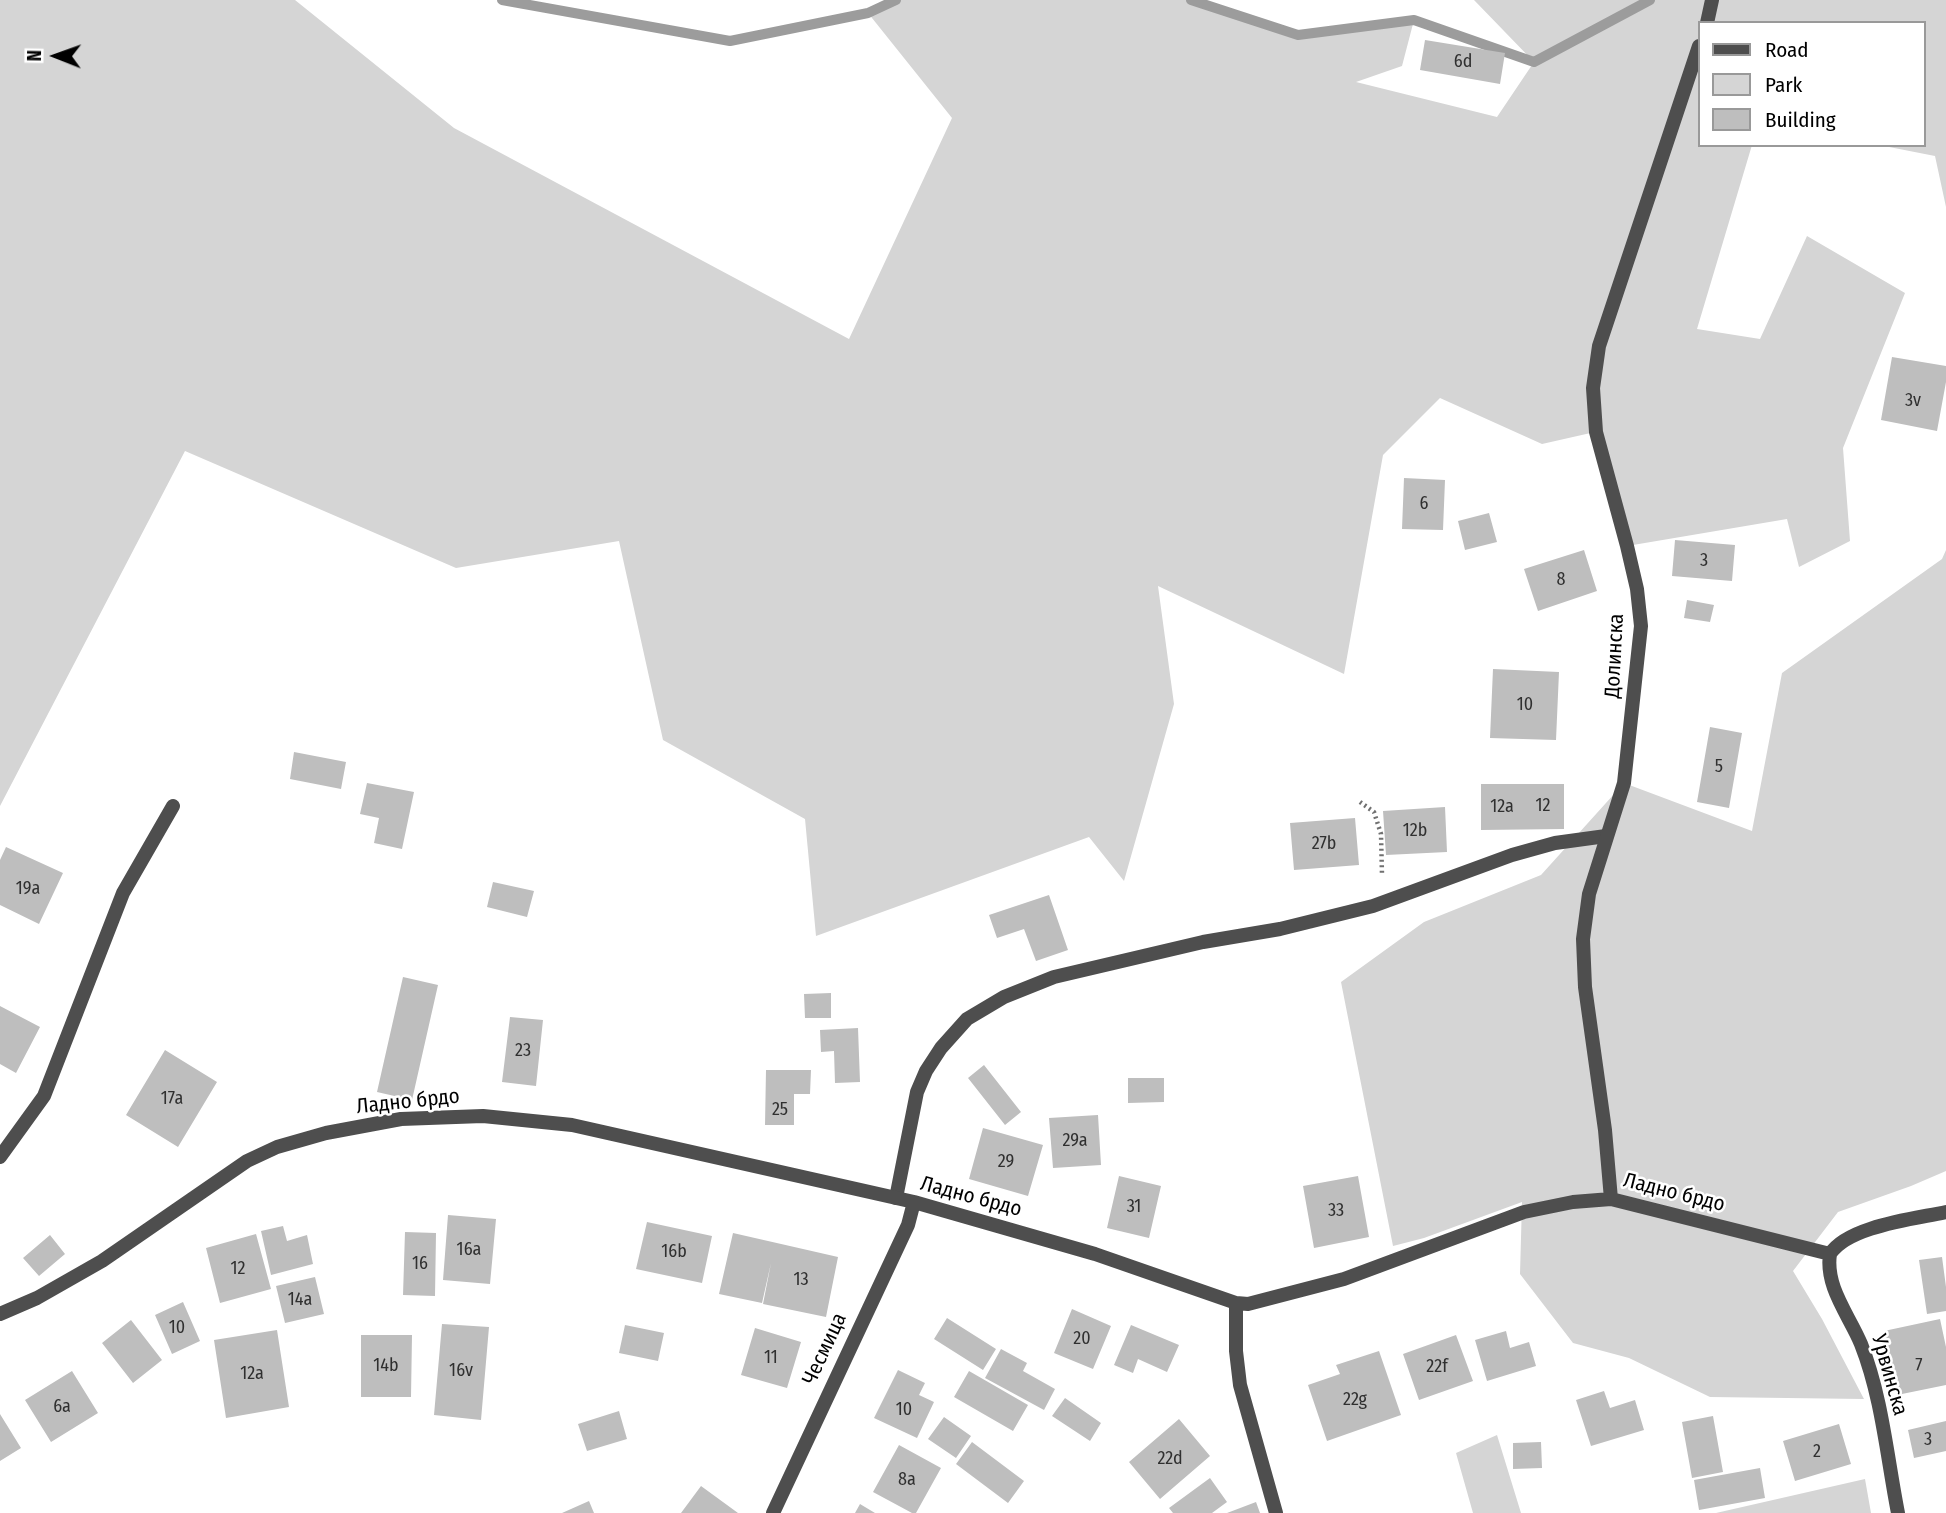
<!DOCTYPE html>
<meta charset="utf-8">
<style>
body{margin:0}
#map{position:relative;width:1946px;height:1513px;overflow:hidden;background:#fff;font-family:"Fira Sans Condensed",sans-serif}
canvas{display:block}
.legend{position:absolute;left:1698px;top:21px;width:228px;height:126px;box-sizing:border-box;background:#fff;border:2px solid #999;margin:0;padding:9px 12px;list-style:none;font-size:21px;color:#000}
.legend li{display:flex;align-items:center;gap:14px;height:35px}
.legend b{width:35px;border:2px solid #999}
.north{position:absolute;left:21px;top:21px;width:70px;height:70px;-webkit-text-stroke:5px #fff;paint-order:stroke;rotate:271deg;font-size:19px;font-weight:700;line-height:28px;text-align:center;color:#000}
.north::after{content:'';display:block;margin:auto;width:24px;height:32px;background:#000;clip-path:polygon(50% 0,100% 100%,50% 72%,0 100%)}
</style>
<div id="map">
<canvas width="1946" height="1513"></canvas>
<ul class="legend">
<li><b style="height:9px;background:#4e4e4e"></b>Road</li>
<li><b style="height:19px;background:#d5d5d5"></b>Park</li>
<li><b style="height:19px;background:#bebebe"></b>Building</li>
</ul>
<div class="north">N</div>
</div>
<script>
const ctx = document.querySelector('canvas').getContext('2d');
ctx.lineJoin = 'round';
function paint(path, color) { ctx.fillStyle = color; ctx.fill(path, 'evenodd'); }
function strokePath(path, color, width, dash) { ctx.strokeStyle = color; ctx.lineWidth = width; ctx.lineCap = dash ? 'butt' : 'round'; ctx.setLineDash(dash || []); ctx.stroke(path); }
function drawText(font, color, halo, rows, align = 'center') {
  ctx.font = font + ' "Fira Sans Condensed",sans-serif'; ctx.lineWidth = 5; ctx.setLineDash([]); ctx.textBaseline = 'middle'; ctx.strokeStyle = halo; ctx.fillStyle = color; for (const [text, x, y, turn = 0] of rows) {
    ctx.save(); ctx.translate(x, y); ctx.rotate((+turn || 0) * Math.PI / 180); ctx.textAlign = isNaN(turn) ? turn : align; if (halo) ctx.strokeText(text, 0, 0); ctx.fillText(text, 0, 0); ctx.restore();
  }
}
paint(new Path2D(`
 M0 0H295L454 128 849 339 952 118 868 13 896 0H1198L1298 35 1414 20 1402 66 1356 82 1497 117 1534 62 1474 0H1946V207L1935 156 1879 145H1923V23H1699V145H1752L1697 329 1760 339 1807 236 1905 293 1843 448 1850 541 1799 567 1787 519 1627 546 1595 432 1542 444 1440 398 1383 455 1344 674 1158 586 1174 704 1124 881 1089 837 816 936 805 819 663 740 619 541 456 568 185 451 0 806Z
 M1946 550V1171L1911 1186 1838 1212 1793 1271 1822 1319 1864 1399 1710 1397 1629 1358 1573 1343 1520 1274 1522 1202 1424 1238 1393 1246 1341 982 1424 922 1541 875 1624 783 1752 831 1782 673 1942 559Z
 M1497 1435 1521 1513H1473L1456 1453Z
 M1865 1479 1871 1513H1716Z`), '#d5d5d5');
strokePath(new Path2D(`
 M502 0 730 41 868 13 896 0
 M1191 0 1298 35 1414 20 1534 62 1650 0`), '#9c9c9c', 10);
paint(new Path2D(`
 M1425 40 1505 53 1500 84 1420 70Z
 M1892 357 1946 366V382L1937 431 1881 420Z
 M1404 478 1445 480 1443 530 1402 529Z
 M1489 513 1497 542 1465 550 1458 521Z
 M1675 540 1735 545 1732 581 1672 576Z
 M1584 550 1597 591 1538 611 1524 569Z
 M1687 600 1714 605 1710 622 1684 618Z
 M1493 669 1559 672 1556 740 1490 738Z
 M1710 727 1742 733 1729 808 1697 802Z
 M294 752 346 762 341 789 290 779Z
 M367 783 414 792 402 849 374 843 379 818 360 814Z
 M1481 784H1564V829L1481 830Z
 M1445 807 1447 852 1386 855 1383 811Z
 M1355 818 1359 865 1294 870 1290 823Z
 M6 847 63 873 39 924 0 905V860Z
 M493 882 534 891 527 917 487 907Z
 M1049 895 1068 950 1036 961 1024 929 997 938 989 915Z
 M403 977 438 985 412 1100 377 1092Z
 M831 993V1018H805L804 994Z
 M0 1006 40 1027 16 1073 0 1064Z
 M510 1017 543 1020 536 1086 502 1082Z
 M858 1028 860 1082 835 1083 834 1051 821 1052 820 1030Z
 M165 1050 217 1082 178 1147 126 1115Z
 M984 1065 1021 1112 1005 1125 968 1078Z
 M766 1070H811L810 1094H794V1125H765Z
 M1128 1078H1164V1102L1128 1103Z
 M1098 1115 1101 1165 1053 1168 1049 1118Z
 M983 1128 1043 1145 1028 1196 969 1179Z
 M1119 1176 1161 1186 1149 1238 1107 1228Z
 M1358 1176 1369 1237 1314 1248 1303 1186Z
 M448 1215 496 1219 490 1284 443 1280Z
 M647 1222 712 1236 702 1283 636 1269Z
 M283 1226 287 1241 307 1235 313 1264 271 1275 261 1231Z
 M405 1232 436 1233 435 1296 403 1295Z
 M733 1233 838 1257 826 1317 763 1304 771 1263 762 1303 719 1294Z
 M256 1234 271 1289 220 1303 206 1248Z
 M50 1235 65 1254 39 1276 23 1258Z
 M1942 1257 1946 1287V1311L1927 1314 1919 1260Z
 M315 1277 324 1314 285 1323 276 1286Z
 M183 1302 200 1341 172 1354 155 1315Z
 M1072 1309 1111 1326 1093 1369 1054 1353Z
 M947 1318 996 1349 983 1370 934 1339Z
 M1940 1319 1946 1347V1385L1897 1395 1884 1331Z
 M131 1320 162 1360 133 1383 102 1343Z
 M442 1324 489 1327 481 1420 434 1415Z
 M625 1325 664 1333 658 1361 619 1353Z
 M1131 1325 1179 1345 1167 1372 1138 1359 1133 1373 1114 1365Z
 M755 1328 801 1342 787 1388 741 1375Z
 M277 1330 289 1407 226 1418 214 1340Z
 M1506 1331 1510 1348 1529 1342 1536 1366 1487 1381 1475 1340Z
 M361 1335H412L411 1397H361Z
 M1456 1335 1473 1381 1419 1400 1403 1354Z
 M1001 1349 1027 1363 1023 1371 1055 1389 1044 1410 985 1378Z
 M1379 1351 1401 1415 1327 1441 1308 1385 1340 1374 1336 1365Z
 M898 1370 925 1383 919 1395 934 1402 917 1438 874 1418Z
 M72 1371 98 1413 51 1442 25 1400Z
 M969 1371 1028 1405 1013 1431 954 1397Z
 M1604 1391 1610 1408 1635 1400 1644 1430 1591 1446 1576 1400Z
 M1065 1398 1101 1423 1090 1441 1052 1416Z
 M619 1411 627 1439 587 1451 578 1424Z
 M0 1414 21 1448 0 1461Z
 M1713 1416 1723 1472 1692 1478 1682 1422Z
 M944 1417 971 1436 956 1458 928 1439Z
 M1179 1419 1210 1456 1160 1499 1129 1462Z
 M1946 1421V1451L1914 1458 1908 1430Z
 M1839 1424 1851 1464 1795 1481 1783 1441Z
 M972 1442 1024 1481 1008 1503 956 1464Z
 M1541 1442 1542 1468 1513 1469V1443Z
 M899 1445 941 1468 916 1513H912L873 1492Z
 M1760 1468 1765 1498 1699 1510 1694 1480Z
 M1210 1478 1227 1502 1212 1513H1173L1169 1508Z
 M701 1486 738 1513H681Z
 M589 1501 594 1513H562Z
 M1256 1502 1260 1513H1227Z
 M860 1504 875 1513H855Z`), '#bebebe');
strokePath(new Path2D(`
 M1360 802 1374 812 1381 834 1382 875`), '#707070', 4.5, [2, 3.5]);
strokePath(new Path2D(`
 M0 1157 44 1096 123 893 173 806
 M896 1198 917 1092 926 1071 941 1048 967 1019 1004 997 1054 977 1203 942 1280 929 1373 906 1512 855 1555 843 1606 836`), '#4e4e4e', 14);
strokePath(new Path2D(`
 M1707 23 1712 0
 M1611 1199 1605 1130 1585 987 1583 939 1589 894 1624 783 1641 626 1637 589 1627 546 1596 432 1593 388 1599 346 1699 46
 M1830 1254C1825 1287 1849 1315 1861 1344 1882 1397 1887 1457 1898 1513
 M1236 1303V1351L1240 1385 1276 1513
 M0 1314 37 1298 102 1261 247 1161 277 1147 326 1133 401 1119 483 1116 572 1125 914 1202 1095 1254 1236 1303 1248 1304 1344 1279 1524 1212 1573 1202 1611 1199 1830 1254C1848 1226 1914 1219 1946 1212
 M773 1513 908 1225 914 1202`), '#4e4e4e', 14);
drawText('18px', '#303030', null, [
 ["6d",1463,62],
 ["3v",1913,401],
 ["6",1424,504],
 ["3",1704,561],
 ["8",1561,580],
 ["10",1525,705],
 ["5",1719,767],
 ["12",1543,806],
 ["12a",1502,807],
 ["12b",1415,831],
 ["27b",1324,844],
 ["19a",28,889],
 ["23",523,1051],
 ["17a",172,1099],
 ["25",780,1110],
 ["29a",1075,1141],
 ["29",1006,1162],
 ["31",1134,1207],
 ["33",1336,1211],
 ["16a",469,1250],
 ["16b",674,1252],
 ["16",420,1264],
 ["12",238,1269],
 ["13",801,1280],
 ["14a",300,1300],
 ["10",177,1328],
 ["20",1082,1339],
 ["11",771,1358],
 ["14b",386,1366],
 ["7",1919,1366],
 ["22f",1437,1367],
 ["16v",461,1371],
 ["12a",252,1374],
 ["22g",1355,1400],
 ["6a",62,1407],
 ["10",904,1410],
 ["3",1928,1440],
 ["2",1817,1452],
 ["22d",1170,1459],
 ["8a",907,1480]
]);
drawText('21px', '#000', '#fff', [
 ["Долинска",1615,656,-87],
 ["Ладно брдо",408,1102,-6],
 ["Ладно брдо",1674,1193,14],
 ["Ладно брдо",971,1197,15],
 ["Чесмица",825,1349,-65],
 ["Урвинска",1889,1375,74]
]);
</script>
